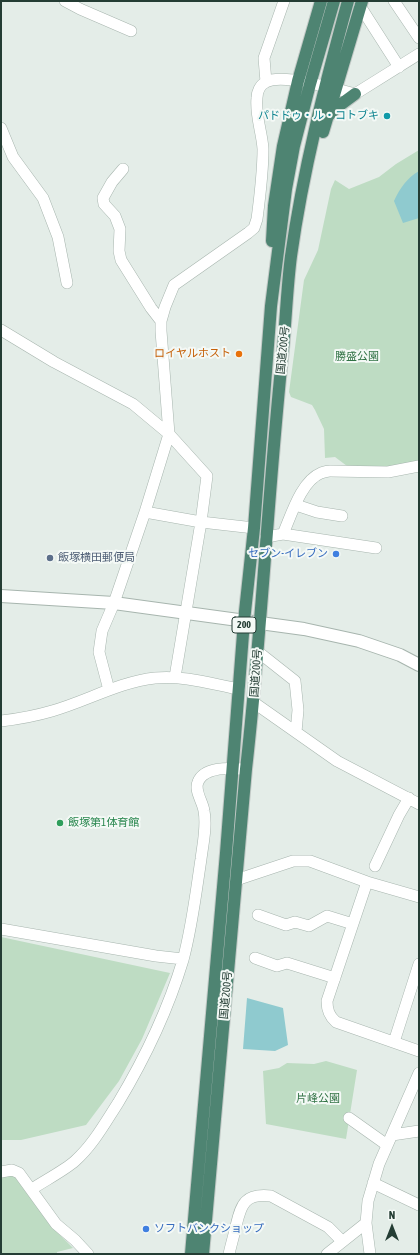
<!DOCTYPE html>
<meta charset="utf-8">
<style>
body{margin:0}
#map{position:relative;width:420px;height:1255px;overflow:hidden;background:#e4ede8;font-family:"Asap Condensed",sans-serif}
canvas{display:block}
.frame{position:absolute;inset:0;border:2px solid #243d34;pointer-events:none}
.north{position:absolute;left:372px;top:1207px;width:40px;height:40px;-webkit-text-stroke:3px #f4f9f6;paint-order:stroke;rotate:0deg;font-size:11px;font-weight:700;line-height:16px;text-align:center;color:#243d34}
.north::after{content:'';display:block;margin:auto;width:14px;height:18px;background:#243d34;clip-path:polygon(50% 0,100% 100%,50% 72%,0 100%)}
</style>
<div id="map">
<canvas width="420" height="1255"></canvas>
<div class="frame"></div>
<div class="north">N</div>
</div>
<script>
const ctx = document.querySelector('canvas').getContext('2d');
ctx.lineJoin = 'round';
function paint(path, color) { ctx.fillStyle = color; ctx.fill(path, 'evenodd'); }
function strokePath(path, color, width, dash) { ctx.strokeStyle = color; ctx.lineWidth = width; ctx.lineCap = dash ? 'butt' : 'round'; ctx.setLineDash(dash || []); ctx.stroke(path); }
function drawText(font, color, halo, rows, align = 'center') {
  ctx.font = font + ' "Asap Condensed","Noto Sans JP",sans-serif'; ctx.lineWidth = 4; ctx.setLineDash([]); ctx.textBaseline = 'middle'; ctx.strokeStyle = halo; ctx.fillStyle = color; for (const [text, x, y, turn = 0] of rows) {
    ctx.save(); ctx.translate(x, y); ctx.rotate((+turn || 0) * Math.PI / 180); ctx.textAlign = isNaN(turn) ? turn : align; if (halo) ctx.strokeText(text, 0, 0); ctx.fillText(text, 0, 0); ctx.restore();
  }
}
paint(new Path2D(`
 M419 150V462L395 468 354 467 347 466 335 457 325 458 324 429 315 410 312 405 291 397 289 392 304 280 318 250 331 189 335 180 349 189 379 177 396 164Z
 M1 937 170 973 142 1039 119 1081 86 1125 21 1140H1Z
 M326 1061 357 1070 346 1139 266 1124 263 1071 279 1068 287 1063 314 1064Z
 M9 1175 15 1177 52 1227 73 1248 57 1252V1254H1V1176Z`), '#bedcc3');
paint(new Path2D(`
 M419 171V218L403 223 394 201C400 188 407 178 419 171Z
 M247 998 283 1008 288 1045 275 1051 243 1049Z`), '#8fcacf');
const minor = new Path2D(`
 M65 1 80 9 131 31
 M394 1 419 38
 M360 6 399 67
 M266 82 264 58 284 1
 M1 128 13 157 43 198 58 237 67 283
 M123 169 112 182 103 198 104 204 115 216 120 229 119 251 121 260 151 308 161 321
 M1 330 54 362 133 404 169 434 207 476 201 522 175 677
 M296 505 317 512 342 516
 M145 512 201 522 254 528
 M283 534 376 548
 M266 537 283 534C291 516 301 481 321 473 324 472 327 471 330 471L388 472 419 466
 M257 651 295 681 298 710 296 732
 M109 690 99 652 102 631 114 603 145 512 169 434 161 331V321L165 307 174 285 248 233 254 228 257 219C260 196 263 172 263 149 262 132 255 115 257 98 257 92 260 85 266 82 282 73 337 89 355 94L419 54
 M253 702 337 761 419 804
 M1 721C18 719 35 716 52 711 87 701 119 682 155 678 183 675 212 684 239 689
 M375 866 399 815 409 798
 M236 880 293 861H310L367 882 327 1001C327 1010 329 1016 336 1022L419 1051
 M367 882 419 897
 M258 915 286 925 295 922 309 926 327 916 353 924
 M1 929 156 956 183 959
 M255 958 277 966 287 963 335 978
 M394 1042 419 964
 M349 1118 387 1145
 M392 1135 419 1131
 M1 1172 12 1170 19 1173 56 1224 75 1240 88 1254
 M373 1183 419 1205
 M32 1189C44 1181 65 1170 75 1161 93 1145 105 1123 118 1103 145 1058 168 1010 183 960 192 927 196 892 201 859 203 843 207 826 204 811 203 802 194 791 198 782 204 767 228 768 241 769
 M229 1254C231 1245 234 1235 236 1226 241 1204 245 1193 271 1196L328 1227 342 1241
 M327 1254 366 1223
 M370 1254 366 1223 368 1201 379 1164 419 1073`);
const tertiary = new Path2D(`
 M1 596 114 603 304 629 359 641 400 655 419 665`);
const trunk = new Path2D(`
 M328 116 336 108 355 94
 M323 132 362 1
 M272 241 274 206 283 146 298 81 321 1
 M191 1254 226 853 244 621 254 528 271 306 286 189 294 146 310 84 334 1
 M203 1254 246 769C262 630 268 489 283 349 286 318 287 287 291 256 303 170 325 85 348 1`);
strokePath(minor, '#a7b5ae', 12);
strokePath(tertiary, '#a7b5ae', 14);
strokePath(trunk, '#c2c9c6', 14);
strokePath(minor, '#fff', 11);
strokePath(tertiary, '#fff', 12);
strokePath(trunk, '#4e8472', 12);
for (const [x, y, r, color] of [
 [387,116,4,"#0f9aa8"],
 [239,354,4,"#e8710a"],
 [336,554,4,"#3f7fe0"],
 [50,558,4,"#5c6f8a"],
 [60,823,4,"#2e9e5b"],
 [146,1229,4,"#3f7fe0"]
]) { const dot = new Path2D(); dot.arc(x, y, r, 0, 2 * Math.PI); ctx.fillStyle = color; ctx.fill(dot); strokePath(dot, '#f4f9f6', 1.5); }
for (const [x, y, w] of [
 [244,625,24]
]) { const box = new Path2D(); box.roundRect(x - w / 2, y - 8, w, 16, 3); ctx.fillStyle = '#f4f9f6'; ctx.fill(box); strokePath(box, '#243d34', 1); }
drawText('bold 10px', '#243d34', null, [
 ["200",244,625]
]);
drawText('11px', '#0d838f', '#f4f9f6', [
 ["パドドゥ・ル・コトブキ",379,116]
], 'right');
drawText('11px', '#243d34', '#f4f9f6', [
 ["国道200号",283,350,-84],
 ["国道200号",256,673,-86],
 ["国道200号",226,995,-85]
]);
drawText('11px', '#c56008', '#f4f9f6', [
 ["ロイヤルホスト",231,354]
], 'right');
drawText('11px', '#307244', '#f4f9f6', [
 ["勝盛公園",357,357],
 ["片峰公園",318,1099]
]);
drawText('11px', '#366cbe', '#f4f9f6', [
 ["セブン-イレブン",328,554],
 ["ソフトバンクショップ",154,1229,"left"]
], 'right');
drawText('11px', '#4e5e75', '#f4f9f6', [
 ["飯塚横田郵便局",58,558]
], 'left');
drawText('11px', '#27864d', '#f4f9f6', [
 ["飯塚第1体育館",68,823]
], 'left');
</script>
